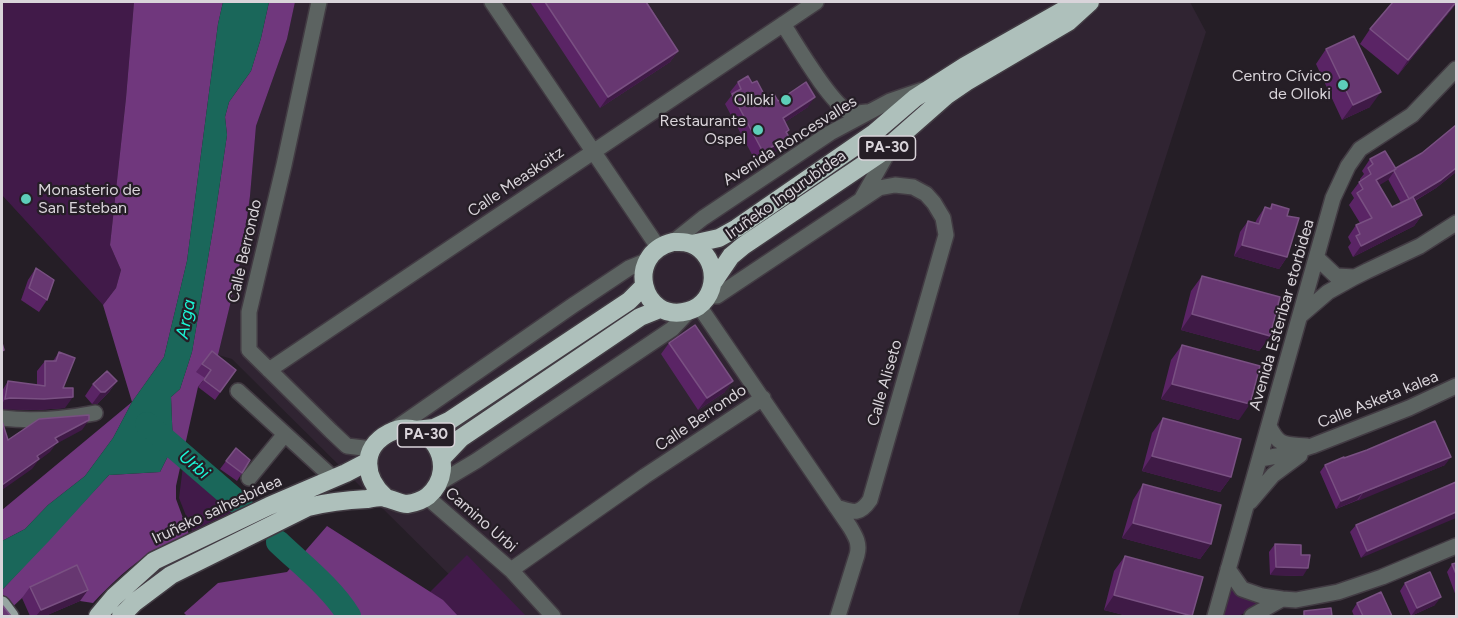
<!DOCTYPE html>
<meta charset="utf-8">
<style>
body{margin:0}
#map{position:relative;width:1458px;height:618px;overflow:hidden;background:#251e26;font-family:Figtree,sans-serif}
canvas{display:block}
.frame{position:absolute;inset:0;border:3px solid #d9d4da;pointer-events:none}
</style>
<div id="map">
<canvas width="1458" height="618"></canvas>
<div class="frame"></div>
</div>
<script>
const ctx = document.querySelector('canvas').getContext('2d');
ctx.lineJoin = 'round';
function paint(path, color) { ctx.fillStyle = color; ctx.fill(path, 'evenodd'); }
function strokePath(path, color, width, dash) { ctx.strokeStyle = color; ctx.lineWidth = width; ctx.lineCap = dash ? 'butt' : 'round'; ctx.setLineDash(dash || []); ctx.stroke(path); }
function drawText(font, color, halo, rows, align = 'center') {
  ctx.font = font + ' Figtree,sans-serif'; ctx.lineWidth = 4.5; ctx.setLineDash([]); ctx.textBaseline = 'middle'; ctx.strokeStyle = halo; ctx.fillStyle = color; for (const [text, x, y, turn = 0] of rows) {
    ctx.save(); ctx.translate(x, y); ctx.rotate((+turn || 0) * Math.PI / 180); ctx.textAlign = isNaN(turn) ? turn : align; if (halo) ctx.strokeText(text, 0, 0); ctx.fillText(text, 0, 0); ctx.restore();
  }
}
paint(new Path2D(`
 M295 2H1190L1206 32 1018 616H491L232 359 218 355 242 255 250 196 256 126 287 39Z`), '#302432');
paint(new Path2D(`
 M2 2H134L126 98 110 245 121 270 116 288 103 305 2 195Z
 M184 458 240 508 192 531 179 498Z
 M467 555 526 616H454L430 592Z
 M1229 585 1260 601V604L1239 616H1220Z`), '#411a49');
paint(new Path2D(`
 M134 2H223L218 24 187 261 164 357 132 402 113 438 85 476 48 505 25 529 2 541V510L132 402 103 305 116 288 121 270 110 245 126 98Z
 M269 2H295L287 39 256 126 250 196 242 255 218 355 211 362 205 378 198 387 176 486V499L190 537C178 542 165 545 154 551 131 564 111 584 93 603L80 601 69 577 22 598 4 615H2V590L109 475 160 472 173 446 171 397 180 389 192 352 214 223 227 135 225 117 229 102 251 71 261 38Z
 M327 526 443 600 458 616H187L184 613 218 583 287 572Z`), '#70377d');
paint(new Path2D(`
 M223 2H269L261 38 251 71 229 102 225 117 227 135 214 223 192 352 180 389 171 397 173 446 160 472 109 475 49 541 2 590V541L25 529 48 505 85 476 113 438 132 402 164 357 187 261 218 24Z`), '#1a675a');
strokePath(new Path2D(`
 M147 424 241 505
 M278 542C302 565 332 588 349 616`), '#1a675a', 24);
const minor = new Path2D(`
 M319 2 284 165 249 312V350L331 431 347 446 372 449
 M492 2 658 247
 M783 24C795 42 830 103 848 111 854 114 861 113 867 112
 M673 242 703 218 830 133 890 101 922 90
 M1317 258 1336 276 1355 277 1367 271 1420 246 1456 223
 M708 296H717L861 200 891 147
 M699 306 850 527C856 537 860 544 857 555L838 616
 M1300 316 1328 292 1355 277
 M269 370 816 2
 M238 391 333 478
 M2 418C33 422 64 419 95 413
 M1269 426C1279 447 1285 444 1307 446
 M392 431 572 306 629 268 646 261
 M1260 459 1288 454 1312 446 1409 408 1456 386
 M249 478 285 434
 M439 483 476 461 672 329 689 311
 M427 497 511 570 553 616
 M1250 502 1273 475 1300 455
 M836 507C853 512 859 516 870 500L946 235 943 218 934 203 926 194 913 187 895 185 879 188 861 200
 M1228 569 1242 589 1262 596 1282 599
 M511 570 645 476 763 398
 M1215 616 1333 198 1348 166 1360 149 1412 115 1456 69
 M1252 616 1282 599 1296 600 1338 592 1382 577 1456 546`);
const major = new Path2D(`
 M2 604 11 616`);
const highway = new Path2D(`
 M673 242C679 242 685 241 691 244 721 256 720 302 688 311 641 324 624 254 673 242Z
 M692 244 719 238 737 228 873 134 915 98 965 66 1078 2
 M714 281 731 256 743 246 881 153 947 95 966 82 1068 22 1090 2
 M415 430 434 428 449 421 629 301 644 286
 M442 458 461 438 640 317 660 309
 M98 616 114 597 154 561 269 506 346 473 367 462
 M121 616 135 602 171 575 308 507C328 502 347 500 367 499 373 498 380 496 385 498 393 499 399 504 407 504 414 503 423 500 428 496 462 466 428 413 389 433 360 448 364 478 385 497`);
strokePath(minor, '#423b43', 18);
strokePath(major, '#423b43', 18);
strokePath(highway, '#423b43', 21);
strokePath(minor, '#5c6361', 15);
strokePath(major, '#97a5a2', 15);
strokePath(highway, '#aec0bb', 18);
paint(new Path2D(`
 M530 2H648H647L678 51 670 62 600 108Z
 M1456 2V4L1398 75 1360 44 1370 29Z
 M1326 49 1370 107 1342 120 1316 64Z
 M738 82 752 83 766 98 778 101 808 107 785 122 789 130 787 133 789 137 782 148 756 162 725 104 732 95 730 92Z
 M1456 125V172L1436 188 1415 201 1422 215 1414 226 1353 257 1348 247 1351 243 1348 237 1356 225 1360 223 1349 205 1354 198 1351 193 1360 181V179L1364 174 1362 171 1370 159 1396 168 1422 153ZM1388 179 1401 203 1392 207 1379 185Z
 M1272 204 1287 216V257L1279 269 1234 256 1240 232 1248 221 1255 223 1257 219 1265 207 1269 209Z
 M36 268 47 300 39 312 21 300 28 280Z
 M1202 276 1270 336 1259 351 1181 330 1191 291Z
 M669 343 725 392 698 410 661 354Z
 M1182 345 1239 420 1161 399 1171 360Z
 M212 351 236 370 215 400 198 387 205 378 196 372Z
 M59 352 65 408 37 410 2 409V391L8 381 37 385V371L45 361H53Z
 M117 381 109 392 97 404H92L85 396 93 384Z
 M1163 418 1231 477 1220 492 1142 471 1152 433Z
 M1344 458 1445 465 1336 509 1320 472 1325 465Z
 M226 461 242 473 237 481 220 469Z
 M1456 482 1361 558 1350 532 1356 525Z
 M1143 484 1211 544 1200 559 1122 538 1133 500Z
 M1275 544 1301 555 1303 576 1270 575 1269 552Z
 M1125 556 1192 616H1128L1104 610 1114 571Z
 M1456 563V596L1447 572 1452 564Z
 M1405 583 1435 605 1411 616 1400 591Z
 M30 587 80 601 45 616H30L22 598Z
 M1357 603 1392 616H1354L1352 611Z`), '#5a2465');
paint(new Path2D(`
 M1456 2V4L1398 75 1408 60Z
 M678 51 670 62 600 108 608 97Z
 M1381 92 1370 107 1342 120 1353 105Z
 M815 97 808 107 776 128 783 118Z
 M789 137 782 148 756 162 763 152Z
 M1456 168V172L1436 188 1404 207 1409 199Z
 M1396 169 1388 180 1368 192 1376 180Z
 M1422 215 1414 226 1353 257 1361 246Z
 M1242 245 1287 257 1279 269 1234 256Z
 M1192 314 1270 336 1259 351 1181 330Z
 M117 381 109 392 97 404H92L101 392Z
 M733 381 725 392 698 410 707 398Z
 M1172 384 1250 404 1239 420 1161 399Z
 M73 397 65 408 37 410 2 409V404L5 399 10 398Z
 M89 420 82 430 56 444 50 452 38 461 32 469 2 490V485L37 456 55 438Z
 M1152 456 1231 477 1220 492 1142 471Z
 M1451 457 1445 465 1358 501 1363 493Z
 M1363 492 1357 500 1336 509 1341 501Z
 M1456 512V518L1361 558 1367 551Z
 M1133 523 1211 544 1200 559 1122 538Z
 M1276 567 1308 568 1303 576 1270 575Z
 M88 590 80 601 45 616H36L41 610Z
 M1114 595 1192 616H1128L1104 610Z
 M1441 597 1435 605 1411 616 1417 608Z`), '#3f1a46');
const building = new Path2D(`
 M545 2H646L678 51 608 97Z
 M1393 2H1456L1408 60 1370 29Z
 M1354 36 1381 92 1353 105 1326 49Z
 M748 76 752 83 757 81 766 98 774 94 778 101 806 82 815 97 783 118 789 130 786 132 789 137 763 152 732 94 741 89 738 82Z
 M1456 125V168L1441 180 1409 199 1394 171 1396 168 1422 153Z
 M1385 151 1396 169 1376 180 1392 207 1413 197 1422 215 1361 246 1356 236 1360 234 1356 225 1372 218 1357 193 1363 189 1359 182 1371 174 1368 168 1373 164 1370 159Z
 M1272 204 1289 209 1287 216 1299 218 1287 257 1242 245 1248 221 1259 224 1265 207 1271 209Z
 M36 268 54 280 47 300 29 288Z
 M1202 276 1280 297 1270 336 1192 314Z
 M695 325 733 381 707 398 669 343Z
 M2 343 4 350 2 351Z
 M1182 345 1260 366 1250 404 1172 384Z
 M212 351 236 370 220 392 204 380 211 370 202 364Z
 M59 352 75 358 63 388H73V397L44 399 10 398 5 399 8 381 45 386V361H56Z
 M107 371 117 381 105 392H101L93 384Z
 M89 415V420L55 438 58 442 37 456 39 459 2 485V421L8 440 39 419Z
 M1163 418 1241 439 1231 477 1152 456Z
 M1435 421 1451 457 1341 501 1325 465 1344 457V458L1367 450Z
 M236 448 250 460 242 473 226 461Z
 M1456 482V512L1367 551 1356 525Z
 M1143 484 1221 505 1211 544 1133 523Z
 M1275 544 1301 545V555H1310L1308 568 1276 567Z
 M1125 556 1203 577 1192 616 1114 595Z
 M1456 563V574L1452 564Z
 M77 565 88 590 41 610 30 587Z
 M1430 572 1441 597 1417 608 1405 583Z
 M1381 592 1392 616H1363L1357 603Z
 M2 606H3L11 616H2Z
 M1331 608 1332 616H1304V611Z`);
paint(building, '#673771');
strokePath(building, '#795082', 1.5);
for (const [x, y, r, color] of [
 [1343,85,6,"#5dceb9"],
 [786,100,6,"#5dceb9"],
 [758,130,6,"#5dceb9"],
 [26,199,6,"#5dceb9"]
]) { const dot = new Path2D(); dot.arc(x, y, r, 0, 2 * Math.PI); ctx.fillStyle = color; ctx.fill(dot); strokePath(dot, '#251e26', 2); }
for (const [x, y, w] of [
 [887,148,57],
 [426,435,57]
]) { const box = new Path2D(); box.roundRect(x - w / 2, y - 12, w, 24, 4.5); ctx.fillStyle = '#251e26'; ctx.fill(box); strokePath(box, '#d9d4da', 1.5); }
drawText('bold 15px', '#d9d4da', null, [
 ["PA-30",887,148],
 ["PA-30",426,435]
]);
drawText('16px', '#d9d4da', '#251e26', [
 ["Centro Cívico",1331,76],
 ["de Olloki",1331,94],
 ["Olloki",774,100],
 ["Restaurante",746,121],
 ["Ospel",746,139],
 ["Monasterio de",38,190,"left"],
 ["San Esteban",38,208,"left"]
], 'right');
drawText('16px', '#d9d4da', '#251e26', [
 ["Avenida Roncesvalles",790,141,-32],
 ["Calle Measkoitz",516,182,-34],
 ["Iruñeko Ingurubidea",786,195,-35],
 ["Calle Berrondo",245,251,-77],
 ["Avenida Esteribar etorbidea",1282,315,-74],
 ["Calle Aliseto",885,383,-74],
 ["Calle Asketa kalea",1378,400,-22],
 ["Calle Berrondo",701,418,-34],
 ["Iruñeko saihesbidea",217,510,-25],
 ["Camino Urbi",481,520,41]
]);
drawText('italic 18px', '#1bf4d5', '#251e26', [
 ["Arga",186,319,-79],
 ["Urbi",194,465,41]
]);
</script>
